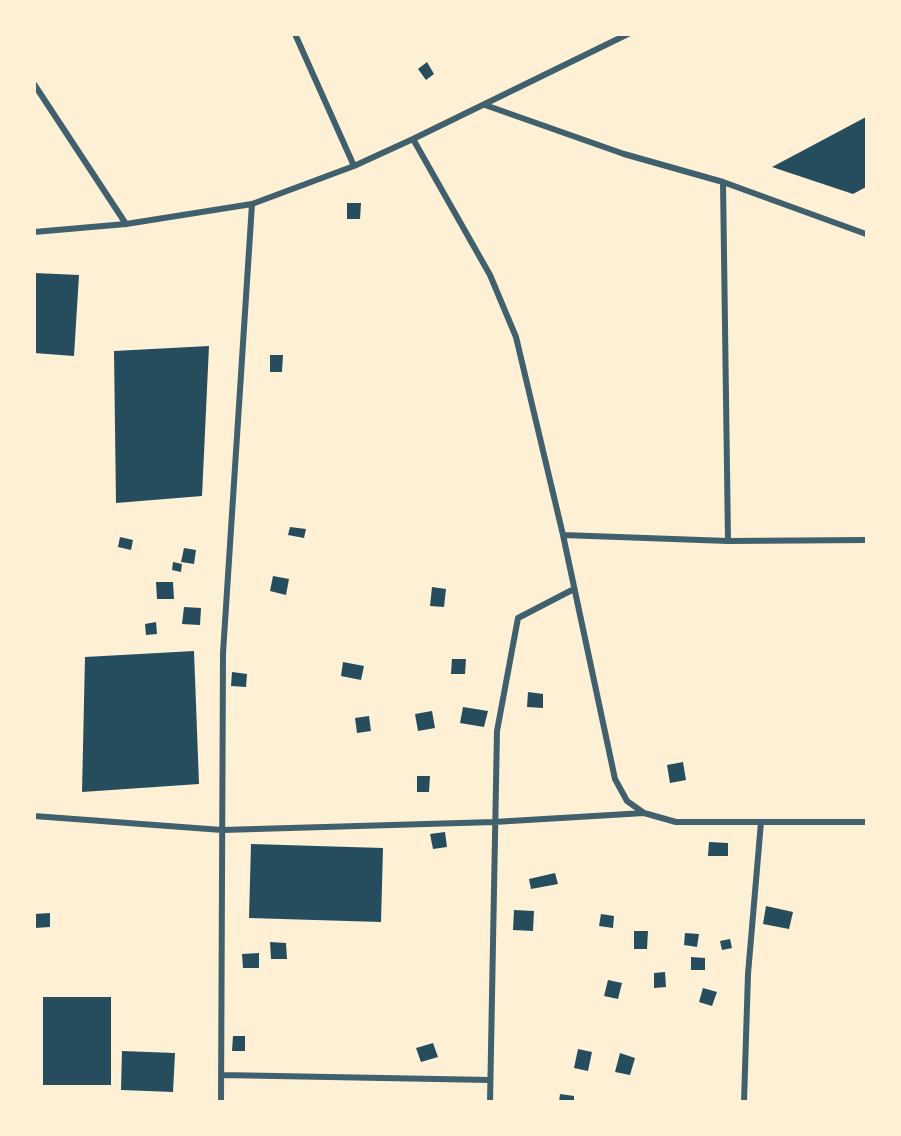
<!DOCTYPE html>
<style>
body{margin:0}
#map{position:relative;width:901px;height:1136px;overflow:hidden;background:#fdf0d5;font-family:"Fira Sans Condensed",sans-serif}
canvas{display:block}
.frame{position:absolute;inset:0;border:36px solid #fdf0d5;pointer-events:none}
</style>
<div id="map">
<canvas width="901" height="1136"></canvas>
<div class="frame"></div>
</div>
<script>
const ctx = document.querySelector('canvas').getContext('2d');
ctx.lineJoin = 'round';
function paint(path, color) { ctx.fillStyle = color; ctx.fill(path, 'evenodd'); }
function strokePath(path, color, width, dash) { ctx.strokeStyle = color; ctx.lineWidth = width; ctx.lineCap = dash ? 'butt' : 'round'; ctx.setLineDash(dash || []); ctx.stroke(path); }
paint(new Path2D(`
 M427 62 434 74 426 80 418 69Z
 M866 117V187L853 194 772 167Z
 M347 203H361L360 219H347Z
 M34 273 79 275 74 356 34 353Z
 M209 346 202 496 116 503 114 351Z
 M270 355H283L282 372H270Z
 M290 527 306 529 304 538 288 535Z
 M120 537 133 540 131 550 118 547Z
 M184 548 196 550 194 564 181 562Z
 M173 562 182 564 181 572 172 570Z
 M273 576 289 579 286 595 270 591Z
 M156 582H173L174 599H157Z
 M432 587 446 589 444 607 430 606Z
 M184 607 201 608 200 625 182 624Z
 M156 622 157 634 146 635 145 624Z
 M194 651 199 784 82 792 85 657Z
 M452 659H466L465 674H451Z
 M343 662 364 666 361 680 341 676Z
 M232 672 247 674 246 687 231 686Z
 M528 692 543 694V708L527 707Z
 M463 707 488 711 484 727 460 723Z
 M432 711 435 728 418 731 415 714Z
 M369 716 371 731 357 733 355 718Z
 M683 762 686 780 670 783 667 765Z
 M417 776H430L429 792H417Z
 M445 832 447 847 433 849 430 834Z
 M709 842 728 843V856H708Z
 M251 844 383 848 381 922 249 918Z
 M555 873 558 884 531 889 529 879Z
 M766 906 793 912 789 929 763 924Z
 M514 910 534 911 533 931 513 930Z
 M50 913V927L35 928 34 914Z
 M601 914 614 916 613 928 599 926Z
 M634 931H648L647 949H634Z
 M685 933 699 934 697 947 684 945Z
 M730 939 732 948 722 950 720 941Z
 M270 942 286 943 287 959H271Z
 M259 953V968H243L242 954Z
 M691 957 705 958V970H691Z
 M665 972 666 987 654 988V973Z
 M608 980 622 983 618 999 604 996Z
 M703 988 717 992 712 1006 699 1002Z
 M43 997H111V1085H43Z
 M233 1036H245V1051H232Z
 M433 1043 438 1057 421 1062 416 1048Z
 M578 1049 592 1052 588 1071 574 1068Z
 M122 1051 175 1053 173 1092 121 1090Z
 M620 1053 635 1058 630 1075 615 1072Z
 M560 1094 574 1096V1102H559Z`), '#264d5e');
strokePath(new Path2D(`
 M295 34 354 166
 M34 84 126 224
 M485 105 624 154 723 182 866 234
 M413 139 490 275 516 337 563 535 615 779 627 801 644 813 676 822H866
 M723 182 728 541
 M34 232 126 224 252 204 354 166 413 139 628 34
 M563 535 728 541 866 540
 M34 816 222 830 494 822 644 813
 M222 1075 490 1080
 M221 1102 223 653 252 204
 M490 1102 497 731 518 618 574 589
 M744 1102 748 974 761 822`), '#3f606c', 6);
</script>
